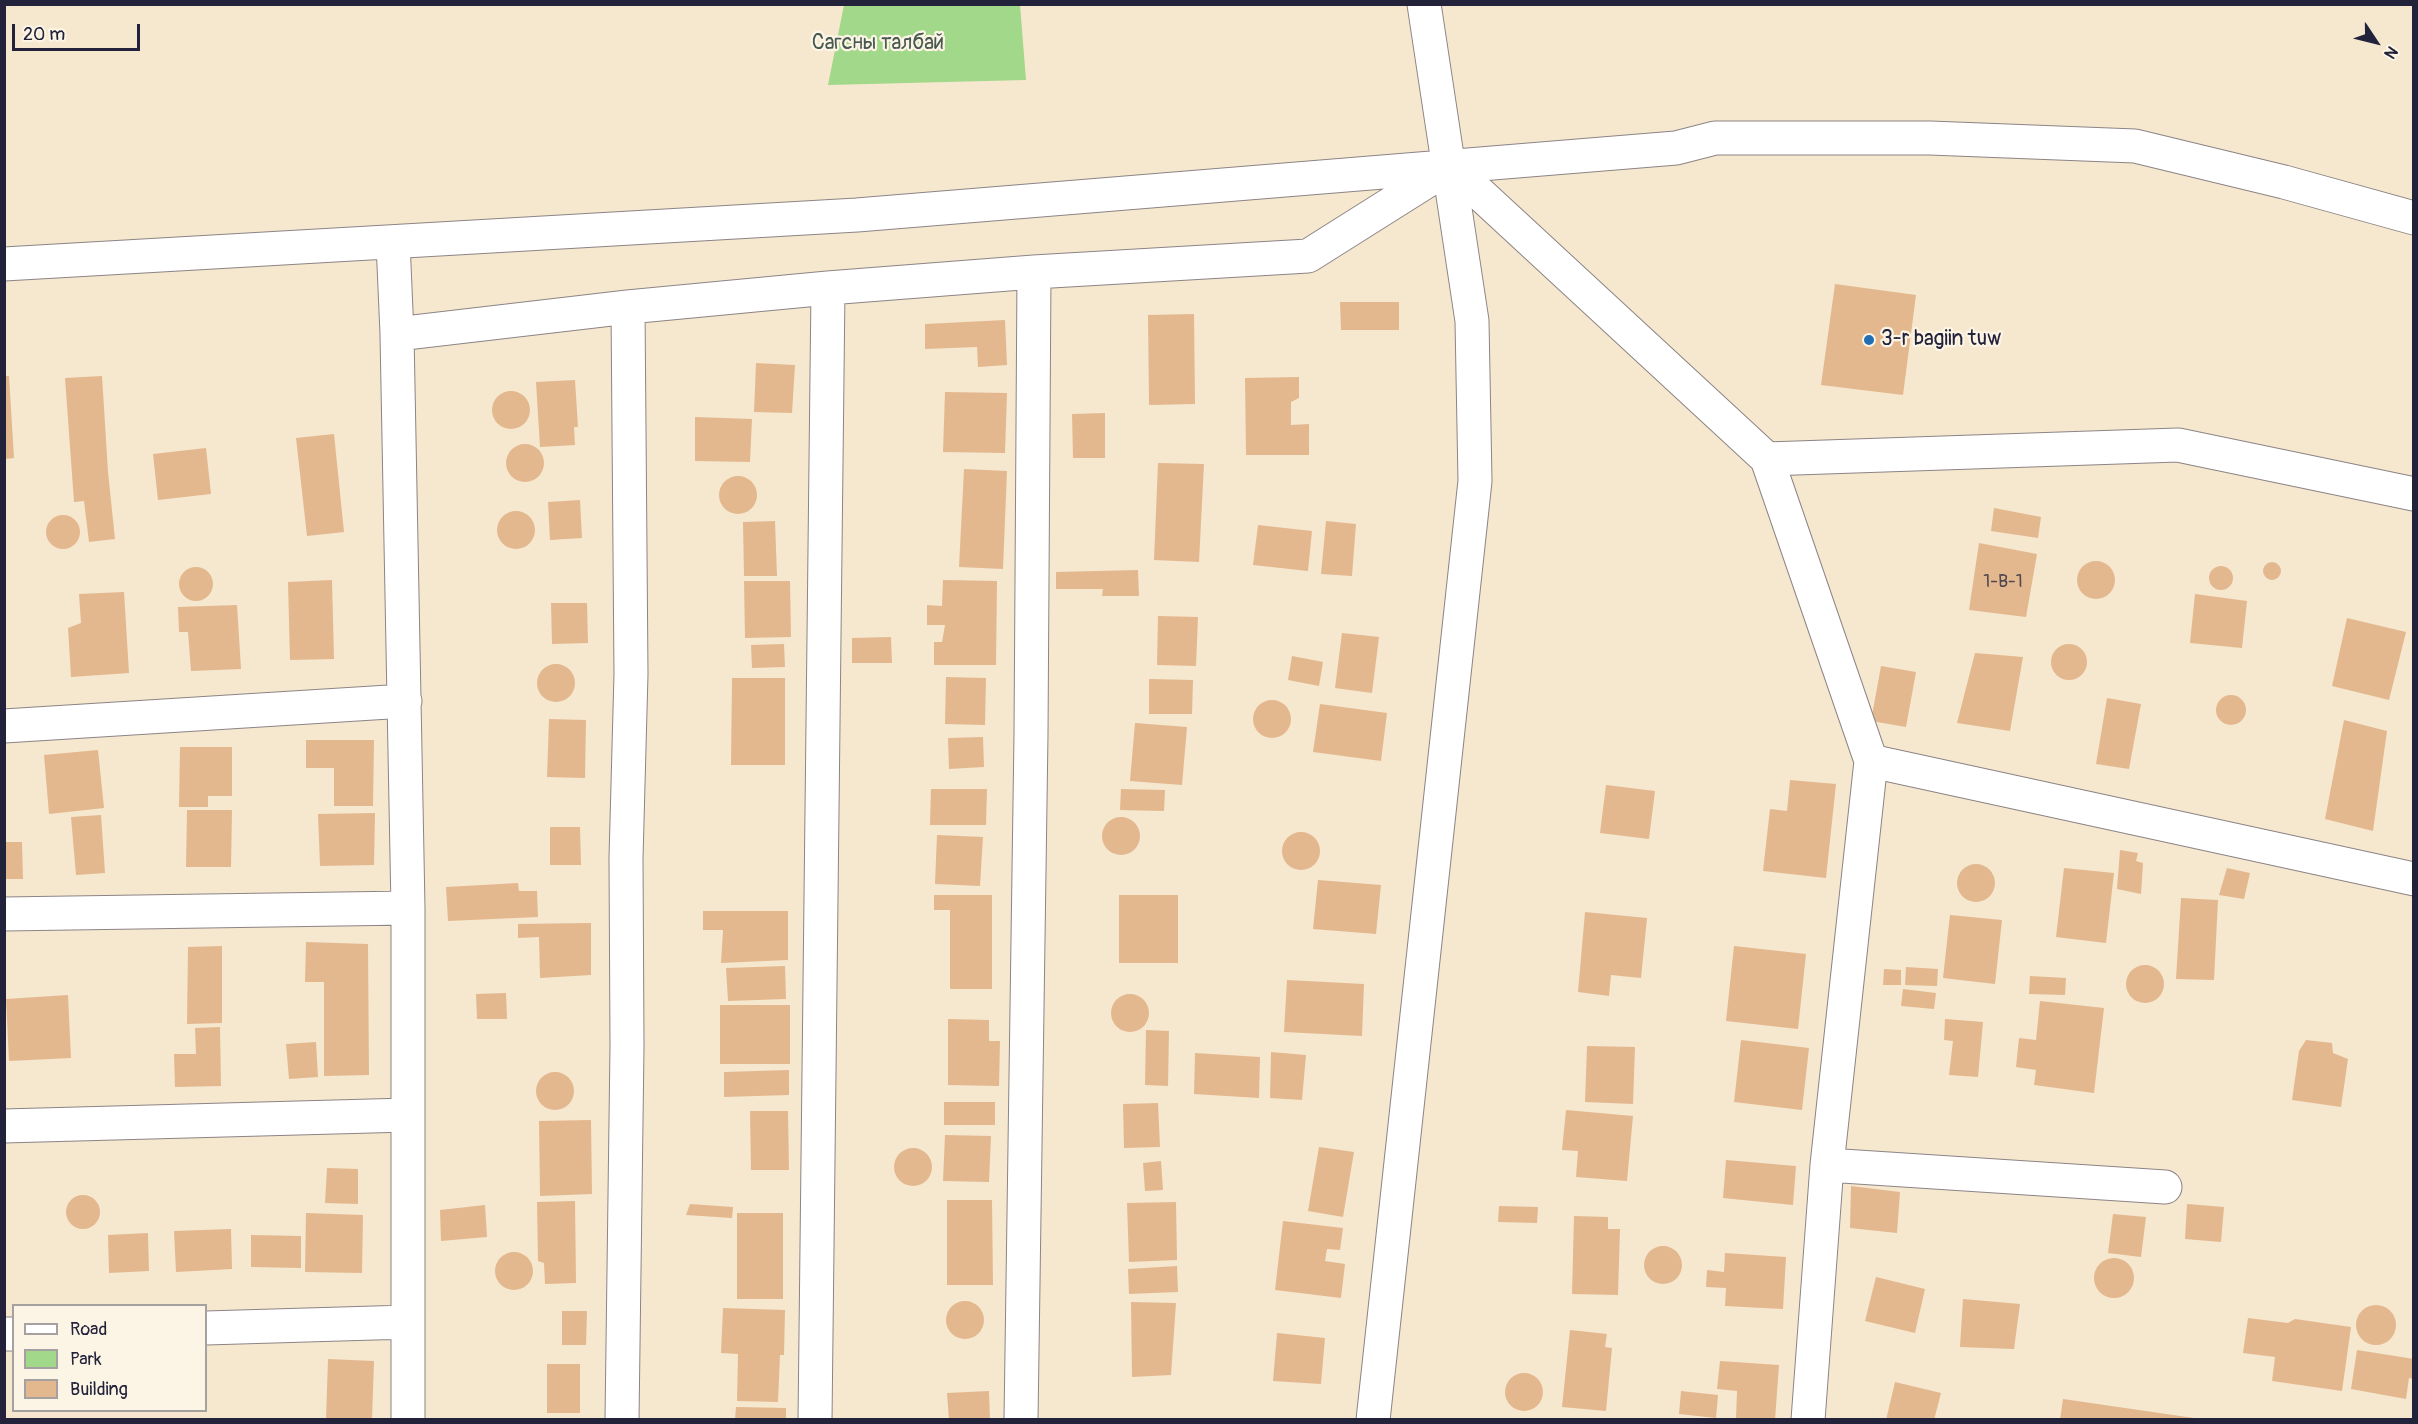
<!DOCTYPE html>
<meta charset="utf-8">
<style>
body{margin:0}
#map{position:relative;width:2418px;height:1424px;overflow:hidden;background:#f6e7cf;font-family:Pangolin,sans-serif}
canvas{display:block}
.frame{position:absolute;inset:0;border:6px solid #22223b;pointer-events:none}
.legend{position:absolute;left:12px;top:1304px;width:195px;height:108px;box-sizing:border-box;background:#fcf5e5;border:2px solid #a5a1a1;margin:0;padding:8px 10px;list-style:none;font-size:18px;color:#22223b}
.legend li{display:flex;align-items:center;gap:12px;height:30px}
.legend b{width:30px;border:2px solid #a5a1a1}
.north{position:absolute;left:2346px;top:12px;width:60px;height:60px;-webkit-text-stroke:4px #fcf5e5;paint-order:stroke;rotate:125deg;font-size:16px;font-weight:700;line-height:24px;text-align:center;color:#22223b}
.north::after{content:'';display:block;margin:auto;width:21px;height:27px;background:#22223b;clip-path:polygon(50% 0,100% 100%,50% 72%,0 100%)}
.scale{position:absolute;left:12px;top:24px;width:128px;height:27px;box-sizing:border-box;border:3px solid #22223b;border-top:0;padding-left:8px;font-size:18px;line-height:21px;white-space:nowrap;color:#22223b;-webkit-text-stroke:4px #fcf5e5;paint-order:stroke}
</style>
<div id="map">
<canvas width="2418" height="1424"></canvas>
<div class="frame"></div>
<ul class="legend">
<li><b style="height:8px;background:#fff"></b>Road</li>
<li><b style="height:16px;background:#a2d889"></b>Park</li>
<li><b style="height:16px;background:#e3b88f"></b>Building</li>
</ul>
<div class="north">N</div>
<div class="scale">20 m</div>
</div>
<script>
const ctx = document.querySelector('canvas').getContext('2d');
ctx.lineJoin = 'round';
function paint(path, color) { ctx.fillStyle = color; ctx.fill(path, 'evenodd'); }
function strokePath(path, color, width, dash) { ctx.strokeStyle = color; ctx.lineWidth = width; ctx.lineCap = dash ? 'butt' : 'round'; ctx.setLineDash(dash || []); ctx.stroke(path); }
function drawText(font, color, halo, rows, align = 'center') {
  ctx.font = font + ' Pangolin,sans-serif'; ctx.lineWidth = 4.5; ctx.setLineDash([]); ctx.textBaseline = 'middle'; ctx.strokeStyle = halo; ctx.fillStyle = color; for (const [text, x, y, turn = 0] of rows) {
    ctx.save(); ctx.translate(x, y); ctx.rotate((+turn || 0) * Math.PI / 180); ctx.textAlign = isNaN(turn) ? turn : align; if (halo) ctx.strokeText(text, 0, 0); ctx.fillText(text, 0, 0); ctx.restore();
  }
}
paint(new Path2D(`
 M844 5H1020L1026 80 828 85Z`), '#a2d889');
paint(new Path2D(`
 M1835 284 1916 295 1903 395 1821 385Z
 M1340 302H1399V330H1341Z
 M1194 314 1195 404 1149 405 1148 315Z
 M1005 320 1007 365 978 367 977 347 925 349V324Z
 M756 363 795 365 792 413 754 412Z
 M5 376H9L14 458 5 459Z
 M102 376 108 472 115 539 89 542 84 501 74 502 65 378Z
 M1299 377V398L1291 402V425L1309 424V455H1246L1245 378Z
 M575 380 578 427H574L575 445 540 447 536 382Z
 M492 410a19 19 0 1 1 38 0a19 19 0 1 1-38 0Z
 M945 392 1007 393 1005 453 943 452Z
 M1105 413V458H1073L1072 414Z
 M695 417 752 419 750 462 695 461Z
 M334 434 344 532 307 536 296 438Z
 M506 463a19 19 0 1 1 38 0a19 19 0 1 1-38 0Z
 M206 448 211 494 158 500 153 454Z
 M1158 463 1204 464 1199 562 1154 560Z
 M964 469 1007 471 1003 569 959 567Z
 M719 495a19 19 0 1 1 38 0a19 19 0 1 1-38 0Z
 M580 500 582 538 550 540 548 502Z
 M1994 508 2041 517 2038 538 1991 531Z
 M497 530a19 19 0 1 1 38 0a19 19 0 1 1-38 0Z
 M46 532a17 17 0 1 1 34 0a17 17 0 1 1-34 0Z
 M775 521 777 576H744L743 522Z
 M1326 521 1356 524 1352 576 1321 574Z
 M1258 525 1312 531 1308 571 1253 565Z
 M1979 543 2037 554 2026 617 1969 610Z
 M2077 580a19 19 0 1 1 38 0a19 19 0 1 1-38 0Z
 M2263 571a9 9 0 1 1 18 0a9 9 0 1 1-18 0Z
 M2209 578a12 12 0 1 1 24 0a12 12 0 1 1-24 0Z
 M179 584a17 17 0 1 1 34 0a17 17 0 1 1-34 0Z
 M1138 570 1139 596H1102L1103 589H1056V572Z
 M332 580 334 659 290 660 288 582Z
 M943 580 997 581 996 665H934V642H942L945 625H927V605L942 606Z
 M744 581H790L791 637 745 638Z
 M124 592 129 673 71 677 68 628 81 623 79 594Z
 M2195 594 2247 601 2242 648 2190 643Z
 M551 603H587L588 643 552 644Z
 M237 605 241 669 191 671 188 632H179L178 607Z
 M1158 616 1198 617 1196 666 1157 665Z
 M2347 618 2406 632 2389 700 2332 686Z
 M1342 633 1379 637 1372 693 1335 688Z
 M891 637 892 663H852V638Z
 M2051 662a18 18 0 1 1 36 0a18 18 0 1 1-36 0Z
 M784 644 785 667 752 668 751 645Z
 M1975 653 2023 657 2010 731 1957 723Z
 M1292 656 1323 662 1319 686 1288 680Z
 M537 683a19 19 0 1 1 38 0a19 19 0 1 1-38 0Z
 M1881 666 1916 672 1906 727 1871 721Z
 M946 677 986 678 985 725 945 724Z
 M732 678H785V765H731Z
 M1149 679 1193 680 1192 714H1149Z
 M2216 710a15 15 0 1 1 30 0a15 15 0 1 1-30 0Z
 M2107 698 2141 704 2129 769 2096 764Z
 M1253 719a19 19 0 1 1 38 0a19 19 0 1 1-38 0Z
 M1320 704 1387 713 1381 761 1313 752Z
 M549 719 586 720 585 778 547 777Z
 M2344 720 2387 731 2373 831 2325 819Z
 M1135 723 1187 727 1182 785 1130 781Z
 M983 737 984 767 949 769 948 738Z
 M306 740H374L373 806H334V768H306Z
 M180 747H232V796H208V807H179Z
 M98 750 104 808 49 814 44 755Z
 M1790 780 1836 784 1826 878 1763 871 1770 809 1787 811Z
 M1606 785 1655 791 1649 839 1600 833Z
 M931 789H987L986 825H930Z
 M1121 789 1165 790 1164 811 1120 810Z
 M187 810H232L231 867H186Z
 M375 813 374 865 320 866 318 814Z
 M101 815 105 873 76 875 71 817Z
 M1102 836a19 19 0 1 1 38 0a19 19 0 1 1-38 0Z
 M550 827H580L581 865H550Z
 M1282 851a19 19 0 1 1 38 0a19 19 0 1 1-38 0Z
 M937 835 983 837 980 886 935 884Z
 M4 842H22L23 879H4Z
 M2120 850 2138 853 2136 861 2143 863 2141 894 2117 889Z
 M1957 883a19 19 0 1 1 38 0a19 19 0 1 1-38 0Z
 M2064 868 2114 873 2106 943 2056 937Z
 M2227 868 2250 873 2244 899 2219 895Z
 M1318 880 1381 885 1376 934 1313 929Z
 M518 883 519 891H537L538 917 448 921 446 887Z
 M934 895H992V989H950V910H934Z
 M1119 895H1178V963H1119Z
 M2181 898 2218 900 2214 980 2176 979Z
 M703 911H788V960L721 963 723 930H703Z
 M1585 912 1647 918 1641 978 1611 975 1609 996 1578 992Z
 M1950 915 2002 920 1995 984 1943 978Z
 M591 923V975L540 978 539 937 518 938V924Z
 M306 942 368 944 369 1075 324 1076V982H305Z
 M222 946V1023L187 1024 188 947Z
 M1734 946 1806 954 1798 1029 1726 1021Z
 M2126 984a19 19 0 1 1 38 0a19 19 0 1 1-38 0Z
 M785 966 786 999 728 1001 726 968Z
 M1906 967 1938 969 1937 986 1905 985Z
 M1884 969 1901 970V985H1883Z
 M2030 976 2066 978 2065 995 2029 994Z
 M1287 980 1364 984 1362 1036 1284 1032Z
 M1903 989 1936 993 1934 1009 1901 1006Z
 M506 993 507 1019H477L476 994Z
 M1111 1013a19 19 0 1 1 38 0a19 19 0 1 1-38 0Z
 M68 995 71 1058 9 1061 6 999Z
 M2040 1001 2104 1008 2094 1093 2034 1085 2036 1070 2016 1067 2019 1038 2036 1040Z
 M720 1005H790V1064H720Z
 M948 1019 989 1020V1041H1000L999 1086 948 1085Z
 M1945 1019 1983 1022 1978 1077 1949 1075 1953 1041 1944 1040Z
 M220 1027 221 1086 175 1087 174 1054H196L195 1028Z
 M1146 1030 1169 1031 1168 1086 1145 1085Z
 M1741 1040 1809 1048 1802 1110 1734 1102Z
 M2306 1040 2332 1043 2333 1053 2348 1059 2341 1107 2292 1100 2299 1051Z
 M316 1042 318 1077 289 1079 286 1044Z
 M1587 1046 1635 1047 1633 1104 1585 1102Z
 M1271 1052 1306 1055 1302 1100 1270 1098Z
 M1195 1053 1260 1057 1259 1098 1194 1094Z
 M789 1070V1095L724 1097V1072Z
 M536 1091a19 19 0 1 1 38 0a19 19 0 1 1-38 0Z
 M944 1102H995V1125H944Z
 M1158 1103 1160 1147 1124 1148 1123 1104Z
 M1566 1110 1633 1116 1627 1181 1576 1177 1578 1151 1562 1150Z
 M750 1111H788L789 1170H751Z
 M591 1120 592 1194 540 1196 539 1121Z
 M945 1135 991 1136 989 1182 943 1181Z
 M1319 1147 1354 1152 1343 1217 1308 1211Z
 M894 1167a19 19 0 1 1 38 0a19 19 0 1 1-38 0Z
 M1726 1160 1796 1166 1793 1205 1723 1198Z
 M1161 1161 1163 1190 1145 1191 1143 1163Z
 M327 1168 358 1169V1204L325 1203Z
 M1851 1186 1900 1192 1897 1233 1850 1228Z
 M66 1212a17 17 0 1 1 34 0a17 17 0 1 1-34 0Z
 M947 1200H992L993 1285H947Z
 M575 1201 576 1283 545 1284 544 1263 538 1261 537 1202Z
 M1176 1202 1177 1260 1129 1262 1127 1203Z
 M690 1204 733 1207 732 1218 686 1215Z
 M2187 1204 2224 1207 2221 1242 2185 1239Z
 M485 1205 487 1237 441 1241 440 1210Z
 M1499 1206 1538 1207 1537 1223 1498 1222Z
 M306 1213 363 1215 362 1273 305 1272Z
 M737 1213H783V1299H737Z
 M2113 1214 2146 1217 2141 1257 2108 1253Z
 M1574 1216 1608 1217V1229H1620L1618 1295 1572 1294Z
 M1283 1221 1343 1228 1340 1250 1327 1249 1325 1261 1345 1264 1341 1298 1275 1290Z
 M231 1229 232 1269 176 1272 174 1231Z
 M148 1233 149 1271 109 1273 108 1235Z
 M251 1235 301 1236V1268L251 1267Z
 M1644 1265a19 19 0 1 1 38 0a19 19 0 1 1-38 0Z
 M495 1271a19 19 0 1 1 38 0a19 19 0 1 1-38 0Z
 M1725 1253 1786 1257 1783 1309 1725 1306 1726 1288 1706 1287 1707 1270 1724 1272Z
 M2094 1278a20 20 0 1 1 40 0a20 20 0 1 1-40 0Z
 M1177 1266 1178 1292 1129 1294 1128 1269Z
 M1876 1277 1925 1289 1915 1333 1865 1321Z
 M1963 1299 2020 1304 2014 1349 1960 1347Z
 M946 1320a19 19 0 1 1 38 0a19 19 0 1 1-38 0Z
 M1131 1302 1176 1303 1171 1375 1132 1377Z
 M2356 1325a20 20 0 1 1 40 0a20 20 0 1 1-40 0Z
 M723 1308 785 1310 784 1355H780L778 1402 737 1401 738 1354 721 1353Z
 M562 1311H587L586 1345H562Z
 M2248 1318 2288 1323 2295 1319 2351 1327 2342 1391 2272 1381 2275 1357 2243 1353Z
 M1570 1330 1607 1334 1605 1347 1612 1348 1606 1411 1562 1407Z
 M1277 1333 1325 1338 1321 1384 1273 1381Z
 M2357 1350 2414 1359V1379L2409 1378 2406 1399 2351 1389Z
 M328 1359 374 1361 372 1420H326Z
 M1720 1361 1779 1365 1775 1420 1736 1418 1737 1391 1717 1389Z
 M547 1364H580V1413H547Z
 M1505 1392a19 19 0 1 1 38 0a19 19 0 1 1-38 0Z
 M1895 1382 1941 1393 1934 1420H1886Z
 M989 1391 990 1420H949L947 1393Z
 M1681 1391 1718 1395 1716 1418 1679 1414Z
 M2063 1399 2194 1418V1420H2060Z
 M736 1407 786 1408V1420H735Z`), '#e3b88f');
const minor = new Path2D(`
 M1450 166 1767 459 1871 761 1827 1165 1808 1420
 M393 242 397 334 408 908V1420
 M4 264 857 215 1676 148 1715 138H1930L2135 146 2284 182 2414 218
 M397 334 628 307 828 288 1034 272 1308 256 1446 169
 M1767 459 2178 445 2414 494
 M4 726 405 701
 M1871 761 2414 879
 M4 914 408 908
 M4 1126 408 1115
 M1827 1165 2165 1187
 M206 1328 408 1322
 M4 1334H14
 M622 1420 627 1046 626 858 631 674 628 307
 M815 1420 828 288
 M1021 1420 1031 734 1034 272
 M1373 1420 1475 481 1472 321 1424 4`);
strokePath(minor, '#8c8485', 35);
strokePath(minor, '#fff', 33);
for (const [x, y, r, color] of [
 [1869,340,6,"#1f6fb2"]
]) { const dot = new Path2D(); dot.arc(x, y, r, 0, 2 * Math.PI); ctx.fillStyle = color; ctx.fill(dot); strokePath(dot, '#fcf5e5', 2); }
drawText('18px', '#524850', null, [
 ["1-B-1",2003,582]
]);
drawText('21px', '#485952', '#fcf5e5', [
 ["Сагсны талбай",878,44]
]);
drawText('21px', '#22223b', '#fcf5e5', [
 ["3-r bagiin tuw",1881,340]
], 'left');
</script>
